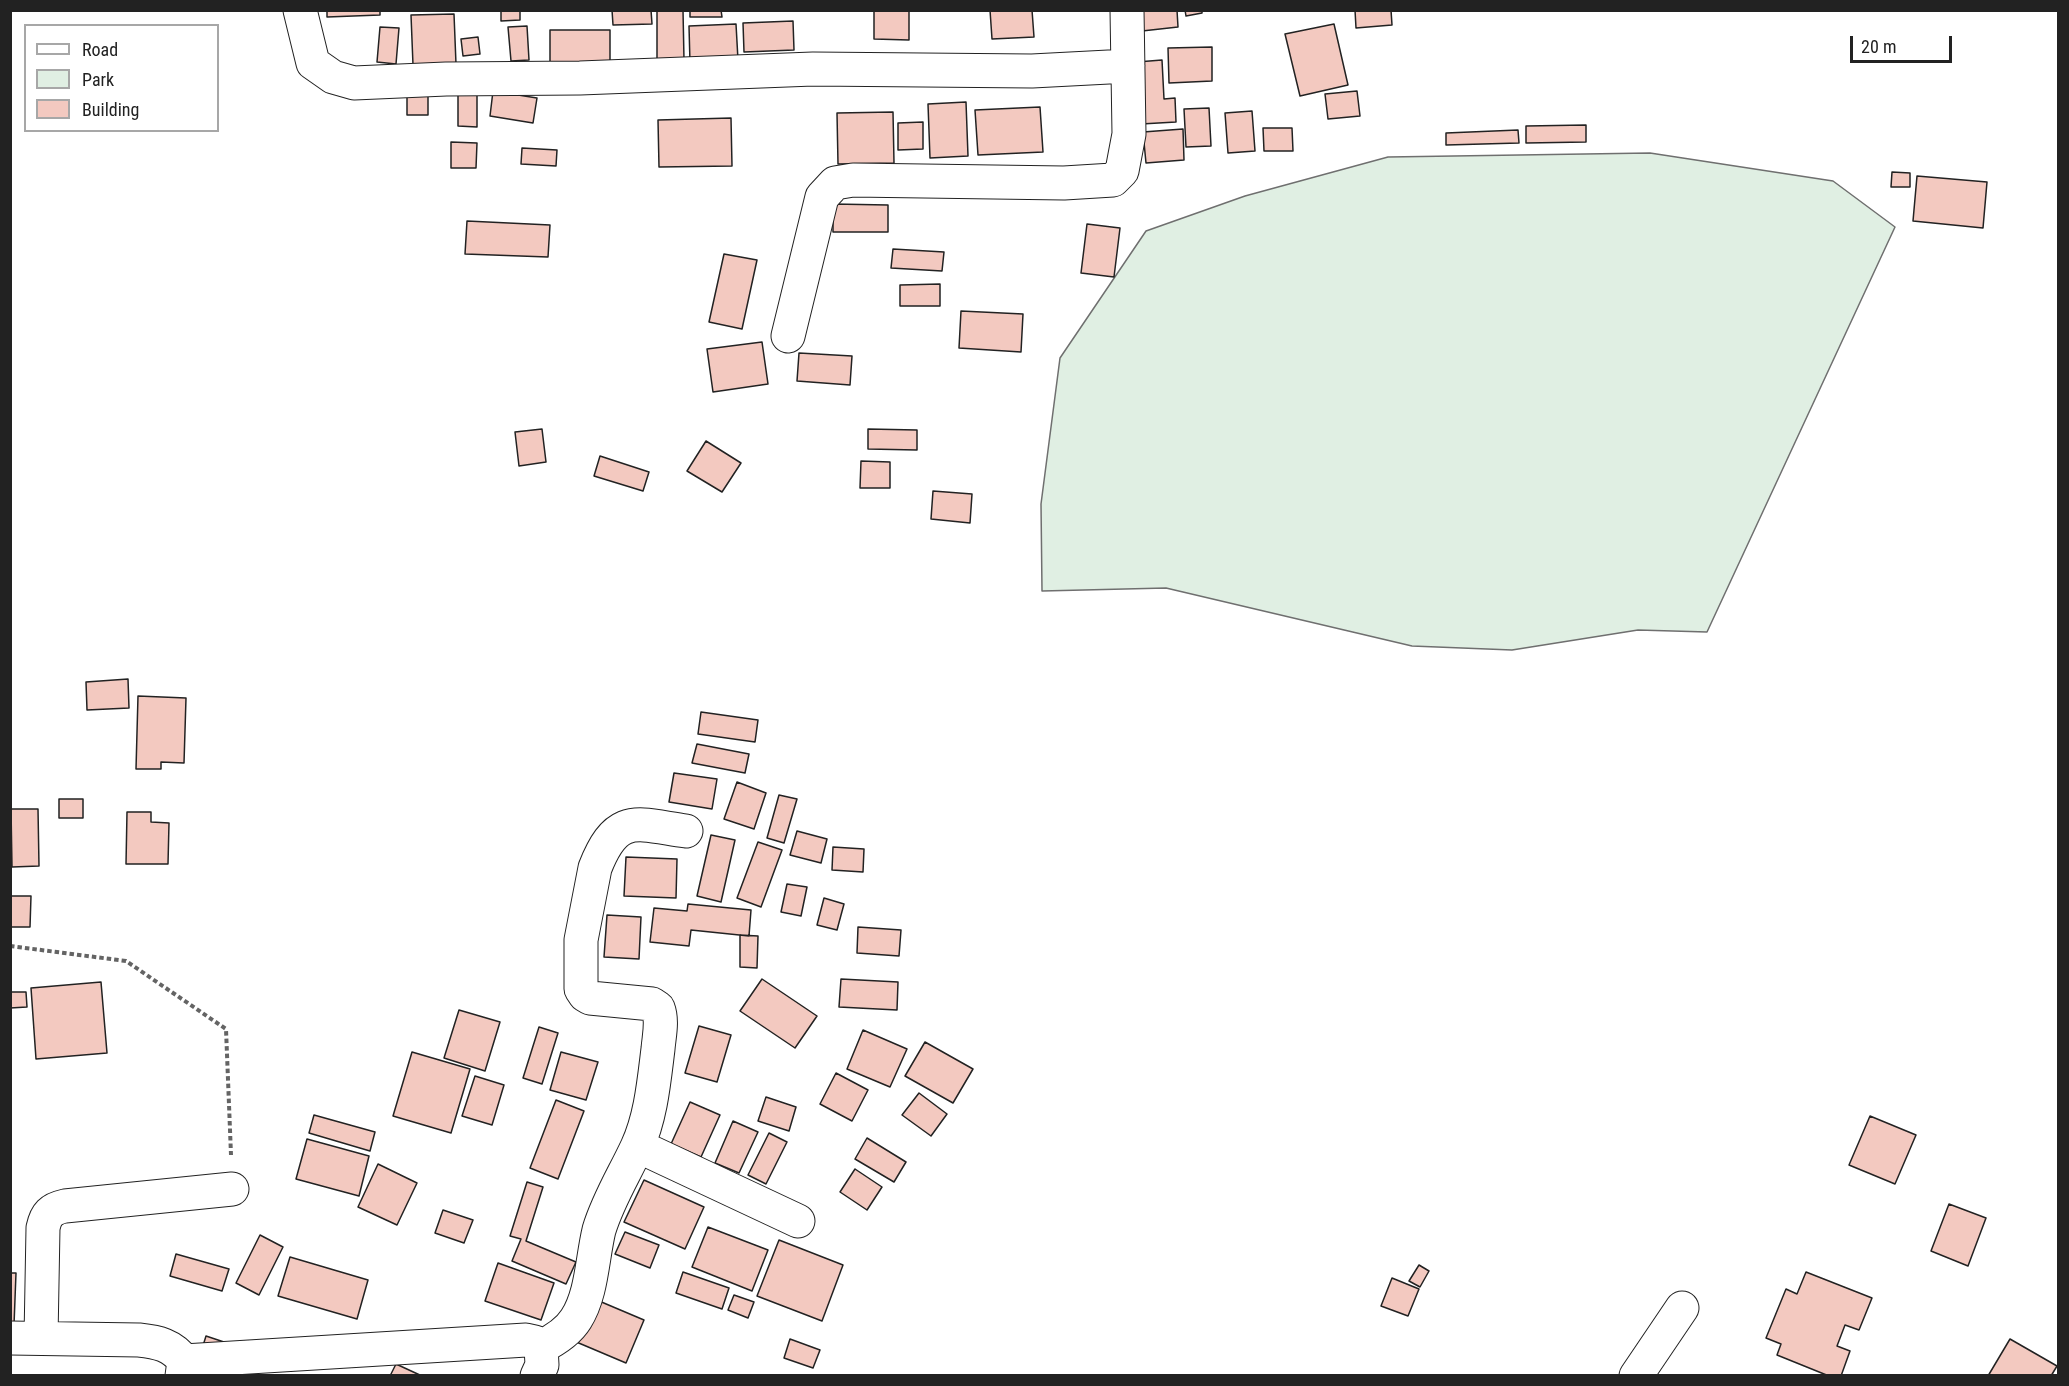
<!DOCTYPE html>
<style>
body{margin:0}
#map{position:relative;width:2069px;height:1386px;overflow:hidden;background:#fff;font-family:"Roboto Condensed",sans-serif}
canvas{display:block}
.frame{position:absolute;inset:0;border:12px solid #222;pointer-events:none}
.legend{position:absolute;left:24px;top:24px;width:195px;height:108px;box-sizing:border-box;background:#fff;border:2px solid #a7a7a7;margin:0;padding:8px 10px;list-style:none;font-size:18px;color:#222}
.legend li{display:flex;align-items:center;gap:12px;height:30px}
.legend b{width:30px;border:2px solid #a7a7a7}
.scale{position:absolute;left:1850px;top:36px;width:102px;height:27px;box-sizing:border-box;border:3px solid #222;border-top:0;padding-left:8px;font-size:18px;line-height:21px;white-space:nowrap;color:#222;-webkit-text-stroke:4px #fff;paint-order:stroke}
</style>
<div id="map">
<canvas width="2069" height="1386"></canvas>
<div class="frame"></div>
<ul class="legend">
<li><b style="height:8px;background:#fff"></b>Road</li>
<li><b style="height:16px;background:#e0efe3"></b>Park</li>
<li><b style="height:16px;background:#f3c9c0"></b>Building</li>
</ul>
<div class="scale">20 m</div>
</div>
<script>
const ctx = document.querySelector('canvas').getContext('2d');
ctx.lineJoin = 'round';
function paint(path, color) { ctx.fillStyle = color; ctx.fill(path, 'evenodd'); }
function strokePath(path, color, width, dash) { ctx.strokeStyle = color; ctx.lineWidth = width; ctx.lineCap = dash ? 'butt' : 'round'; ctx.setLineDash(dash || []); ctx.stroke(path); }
const green = new Path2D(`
 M1650 153 1833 181 1895 227 1707 632 1638 630 1512 650 1412 646 1166 588 1042 591 1041 504 1060 358 1146 231 1245 196 1388 157Z`);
paint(green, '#e0efe3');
strokePath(green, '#6f6f6f', 1.5);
const building = new Path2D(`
 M327 10H380V15L327 17Z
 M501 10H520V20L501 21Z
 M612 10H651L652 24 613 25Z
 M657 10H683L684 60H657Z
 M690 10H721L722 17H690Z
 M874 10H909V40L874 39Z
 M990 10H1032L1034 37 992 39Z
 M1139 10H1177L1178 27 1142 31Z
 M1185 10H1202V13L1186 16Z
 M1355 10H1391L1392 25 1356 28Z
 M454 14 456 64 413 65 411 15Z
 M793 21 794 50 744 52 743 23Z
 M736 24 738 60 690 63 689 26Z
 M1334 24 1348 85 1300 96 1285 34Z
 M527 26 529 60 511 61 508 27Z
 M380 27 399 28 396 64 377 62Z
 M550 30H610V62H550Z
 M478 37 480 54 463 56 461 39Z
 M1212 47V81L1169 83 1168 48Z
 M1162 60 1164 99 1175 98 1176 122 1141 124 1137 62Z
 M407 85H428V115H407Z
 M458 90H477V127L458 126Z
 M493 91 537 98 533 123 490 116Z
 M1357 91 1360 116 1328 119 1325 94Z
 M966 102 968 156 930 158 928 104Z
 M1040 107 1043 152 978 155 975 110Z
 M1209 108 1211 146 1186 147 1184 109Z
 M1252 111 1255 151 1228 153 1225 113Z
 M893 112 894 163 838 164 837 113Z
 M731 118 732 166 659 167 658 120Z
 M923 122V149L898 150V123Z
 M1586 125V142L1526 143V126Z
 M1263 128H1292L1293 151H1264Z
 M1183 129 1184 160 1146 163 1143 132Z
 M1518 130 1519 143 1446 145V133Z
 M451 142 477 143 476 168H451Z
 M522 148 557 150 556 166 521 164Z
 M1892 172 1910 173V187H1891Z
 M1917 176 1987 182 1983 228 1913 221Z
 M833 204 888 205V232H833Z
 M467 221 550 225 548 257 465 254Z
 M1087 224 1120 228 1114 277 1081 273Z
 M893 249 944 252 942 271 891 268Z
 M724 254 757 260 742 329 709 322Z
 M940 284V306H900V285Z
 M961 311 1023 314 1021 352 959 348Z
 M762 342 768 384 713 392 707 349Z
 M799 353 852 356 850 385 797 381Z
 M542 429 546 462 519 466 515 432Z
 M868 429 917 430V450L868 449Z
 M706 441 741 463 722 492 687 471Z
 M600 456 649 472 643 491 594 476Z
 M861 461 890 462V488H860Z
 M933 491 972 494 970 523 931 519Z
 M128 679 129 708 87 710 86 682Z
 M138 696 186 698 184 763 161 762V769H136Z
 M701 712 758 720 755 742 698 734Z
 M697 744 749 754 745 773 692 763Z
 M674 773 717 779 712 809 669 802Z
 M737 782 766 793 754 829 724 819Z
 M779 795 797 799 784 843 767 838Z
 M59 799H83V818H59Z
 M11 809H38L39 866 12 867Z
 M127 812H151V822L169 823 168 864H126Z
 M797 831 827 839 821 863 790 855Z
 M711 835 735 840 721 902 697 896Z
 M758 842 782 850 761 907 737 898Z
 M833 847 864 849 863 872 832 870Z
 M626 857 677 859 676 898 624 896Z
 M787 884 807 887 801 916 781 912Z
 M10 896H31L30 927H10Z
 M824 898 844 904 837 930 817 925Z
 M688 904 751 910 749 936 691 930 689 946 650 942 654 908 687 911Z
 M607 915 641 917 639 959 604 957Z
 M858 927 901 930 899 956 857 953Z
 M740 935 758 936 757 968 740 967Z
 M762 979 817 1016 795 1048 740 1011Z
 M841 979 898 982 897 1010 839 1007Z
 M101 982 107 1053 36 1059 31 988Z
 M10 992H26L27 1007 10 1008Z
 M459 1010 500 1022 485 1071 444 1058Z
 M699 1026 731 1035 717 1082 685 1073Z
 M539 1027 558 1033 542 1084 523 1078Z
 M863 1030 907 1049 890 1087 847 1069Z
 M925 1042 973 1069 953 1103 905 1076Z
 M412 1052 470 1069 451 1133 393 1116Z
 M561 1052 598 1062 586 1100 550 1090Z
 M836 1073 868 1090 852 1121 820 1104Z
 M475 1076 504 1085 492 1125 462 1116Z
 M919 1093 947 1114 931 1136 902 1115Z
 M766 1097 796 1107 789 1131 758 1121Z
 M556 1100 584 1111 558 1179 530 1168Z
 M690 1102 720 1115 701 1157 671 1144Z
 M314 1115 375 1132 370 1151 309 1133Z
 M1870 1116 1916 1135 1895 1184 1849 1165Z
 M733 1121 758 1132 739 1173 715 1163Z
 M769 1133 787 1142 766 1184 748 1175Z
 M867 1138 906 1162 894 1182 855 1159Z
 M307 1139 369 1156 359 1196 296 1179Z
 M378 1164 417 1183 397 1225 358 1207Z
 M855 1169 882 1187 867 1210 840 1192Z
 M644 1180 704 1207 685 1249 624 1222Z
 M527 1182 543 1187 526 1241 576 1262 566 1284 512 1261 521 1239 510 1236Z
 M1949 1204 1986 1218 1968 1266 1931 1251Z
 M443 1210 473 1220 464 1243 435 1233Z
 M708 1227 768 1250 752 1291 692 1267Z
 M625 1232 659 1245 650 1268 615 1254Z
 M260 1235 283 1247 259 1295 236 1283Z
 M779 1240 843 1265 822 1321 757 1296Z
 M176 1254 229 1269 222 1291 170 1276Z
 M290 1257 368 1280 357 1319 278 1296Z
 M498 1263 554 1283 541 1320 485 1301Z
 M1419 1265 1429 1271 1420 1287 1409 1281Z
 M683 1272 729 1288 722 1309 676 1293Z
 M1806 1272 1872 1298 1859 1330 1845 1325 1837 1346 1850 1351 1841 1376H1829L1777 1355 1781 1344 1766 1338 1786 1289 1797 1294Z
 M10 1273H16L14 1325H10Z
 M1392 1278 1419 1289 1408 1316 1381 1306Z
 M734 1295 754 1302 748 1318 728 1310Z
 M592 1298 644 1320 626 1363 574 1341Z
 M206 1336 227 1343 202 1349Z
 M790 1339 820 1350 813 1368 784 1358Z
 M2010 1339 2057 1366 2051 1376H1988Z
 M396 1364 422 1376H390Z`);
paint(building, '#f3c9c0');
strokePath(building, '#222', 1.5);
const minor = new Path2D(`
 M300 10 313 63 333 77 354 83 446 79 580 78 813 69 1032 71 1128 66
 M788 336 822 197 835 183 853 180 1064 183 1113 180 1122 171 1129 134 1127 10
 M638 1146 798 1221
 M10 1338 139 1340C158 1342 172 1345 184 1361L182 1376
 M41 1338 43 1228C46 1214 51 1209 65 1206L232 1189
 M541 1347C555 1340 568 1332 576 1319 592 1294 592 1259 599 1230 608 1200 624 1175 637 1147 651 1117 654 1081 658 1049 659 1036 663 1021 658 1008L652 1004 590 998 585 995 581 989V940L595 868C617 812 636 824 686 831
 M184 1361 526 1340 535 1342 541 1347 542 1365 537 1376
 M1636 1376 1682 1308`);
strokePath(minor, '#222', 35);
strokePath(new Path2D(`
 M10 946 126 961 226 1029 231 1155`), '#646464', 4, [4.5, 3]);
strokePath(minor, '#fff', 33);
</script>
